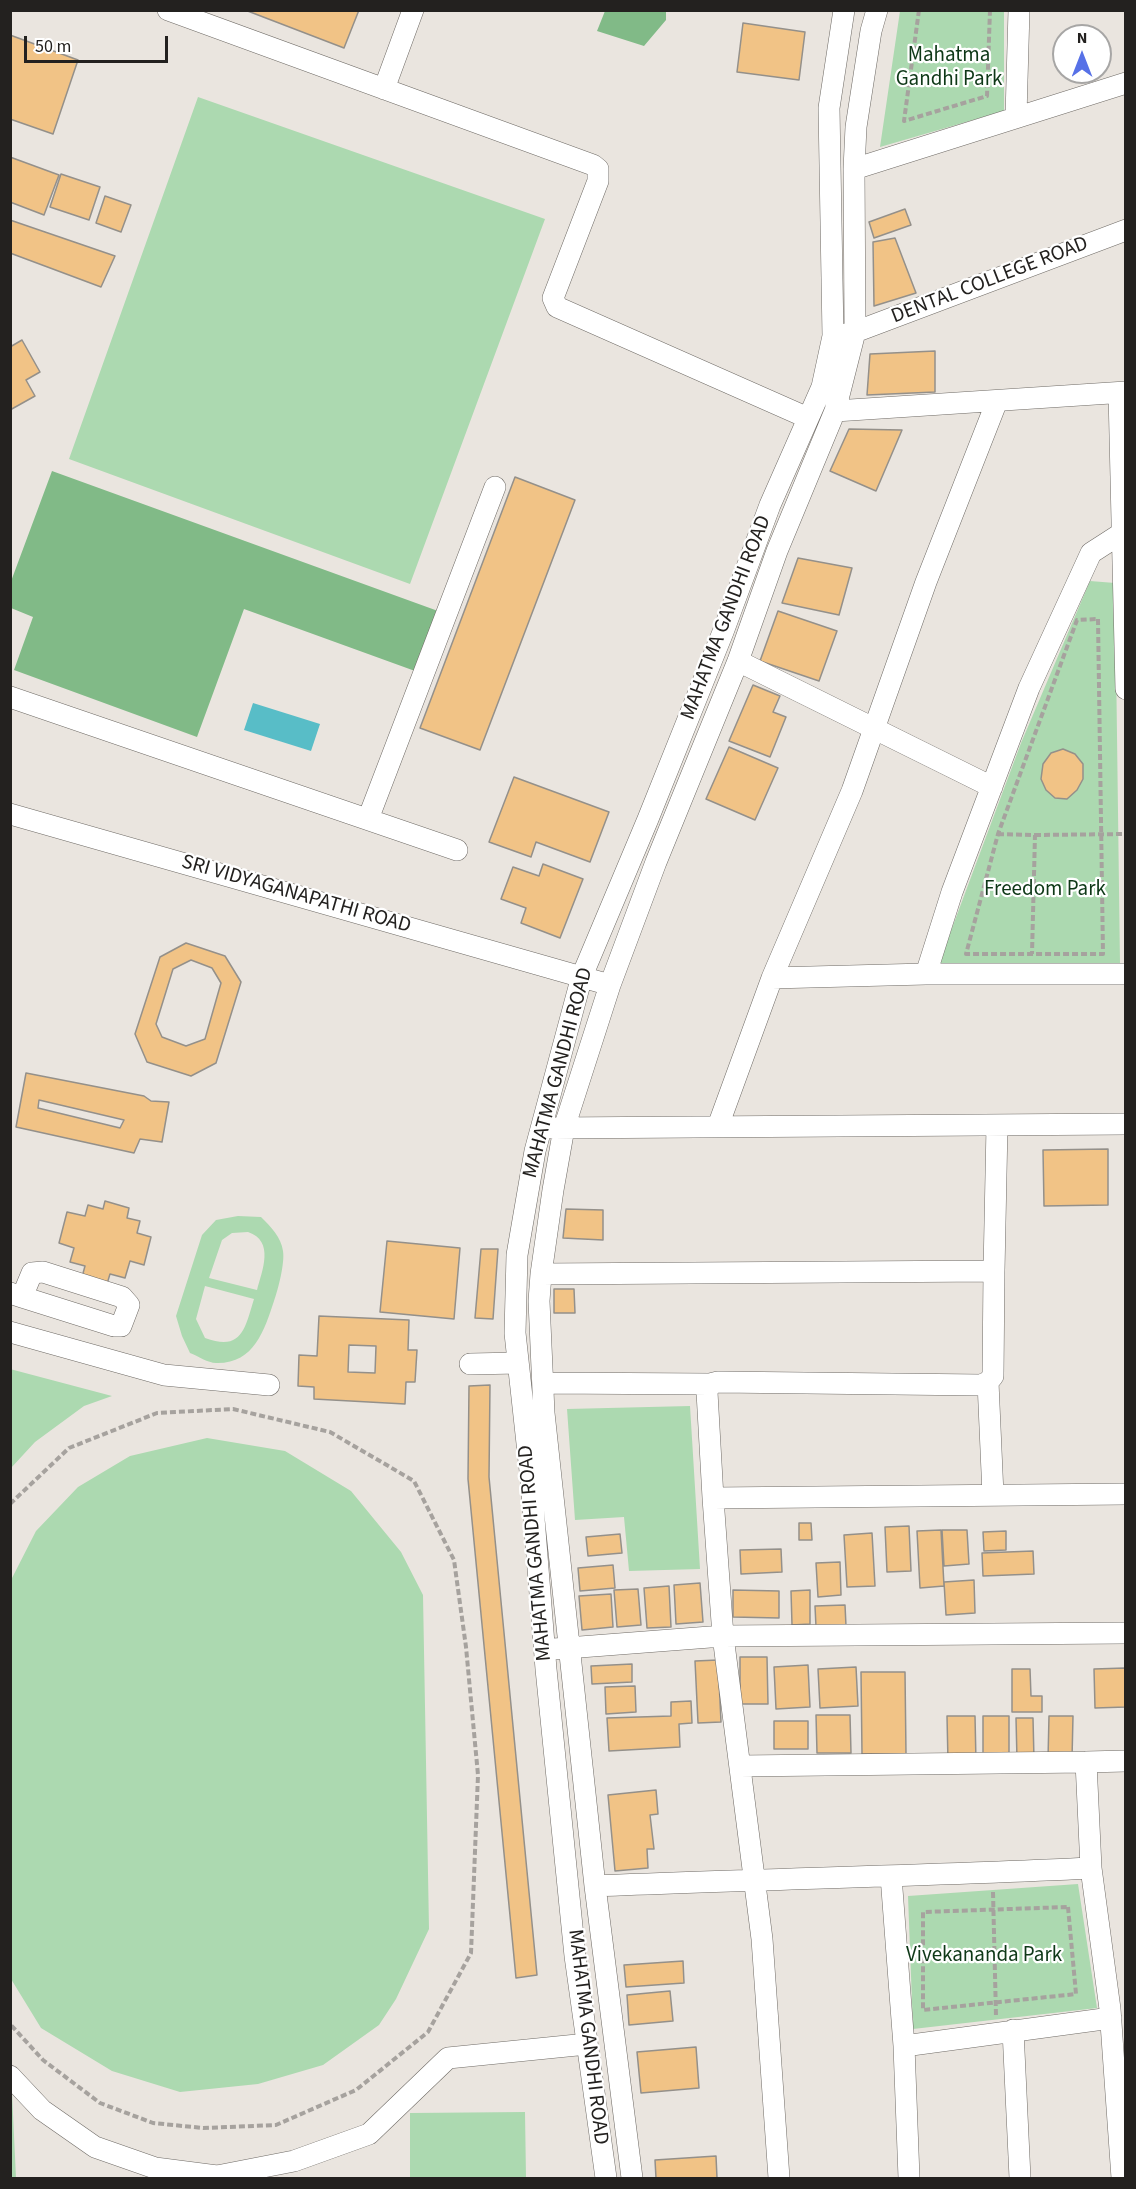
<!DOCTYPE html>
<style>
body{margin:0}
#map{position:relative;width:1136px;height:2189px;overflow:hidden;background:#eae5df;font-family:"Source Sans 3",sans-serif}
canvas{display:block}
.frame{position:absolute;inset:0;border:12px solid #23211f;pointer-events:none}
.north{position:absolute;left:1052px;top:24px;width:60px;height:60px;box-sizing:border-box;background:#fff;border:2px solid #a7a6a5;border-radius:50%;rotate:0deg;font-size:16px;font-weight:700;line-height:24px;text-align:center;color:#23211f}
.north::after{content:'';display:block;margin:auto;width:21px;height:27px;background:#5771e7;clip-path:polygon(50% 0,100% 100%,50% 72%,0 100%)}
.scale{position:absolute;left:24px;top:36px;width:144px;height:27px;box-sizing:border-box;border:3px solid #23211f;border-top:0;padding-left:8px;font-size:18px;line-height:21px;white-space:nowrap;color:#23211f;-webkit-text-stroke:4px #fff;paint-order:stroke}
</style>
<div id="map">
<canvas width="1136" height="2189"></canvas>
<div class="frame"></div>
<div class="north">N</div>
<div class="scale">50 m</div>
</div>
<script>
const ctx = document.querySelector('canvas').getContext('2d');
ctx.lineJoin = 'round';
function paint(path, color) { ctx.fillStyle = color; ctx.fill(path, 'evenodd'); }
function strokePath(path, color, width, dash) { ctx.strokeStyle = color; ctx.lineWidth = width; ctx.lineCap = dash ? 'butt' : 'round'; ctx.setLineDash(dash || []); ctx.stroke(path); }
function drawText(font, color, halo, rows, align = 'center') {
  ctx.font = font + ' "Source Sans 3",sans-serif'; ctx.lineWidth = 4.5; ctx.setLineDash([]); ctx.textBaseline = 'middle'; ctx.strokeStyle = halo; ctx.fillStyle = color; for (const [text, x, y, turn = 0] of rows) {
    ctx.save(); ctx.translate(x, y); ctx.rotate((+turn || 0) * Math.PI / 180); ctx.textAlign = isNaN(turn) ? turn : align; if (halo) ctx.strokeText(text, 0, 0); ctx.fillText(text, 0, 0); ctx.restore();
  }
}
paint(new Path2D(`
 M900 11H1004V111L880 147Z
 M198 97 545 219 410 584 69 459Z
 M1090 581 1115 583 1120 964 939 963 1021 743Z
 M238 1216 261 1217C271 1227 281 1237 283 1251 285 1263 278 1290 274 1301 264 1331 254 1364 216 1363 208 1363 198 1356 190 1353L182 1336 176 1316 202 1235 216 1220ZM248 1232C275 1241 262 1271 257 1290L209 1278 222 1240 232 1233ZM205 1286 254 1299C245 1328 242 1352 205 1338L196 1319Z
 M10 1369 112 1396 84 1406 35 1442 11 1468Z
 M690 1406 700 1569 629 1571 624 1517 575 1520 567 1409Z
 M207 1438 285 1451 351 1491 401 1552 423 1595 429 1929 396 1999 379 2025 323 2065 258 2084 180 2092 112 2071 41 2028 11 1979 10 1582 36 1531 78 1487 130 1456Z
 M1078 1884 1097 2008 913 2029 908 1896Z
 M10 2093H12L16 2178H11Z
 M525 2112 526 2178H410V2113Z`), '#acd9b0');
paint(new Path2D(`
 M605 11H666V20L644 46 597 31Z
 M52 471 438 611 415 671 244 609 197 737 14 670 33 617 11 608 10 584Z`), '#81ba87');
paint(new Path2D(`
 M253 703 320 724 311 751 244 730Z`), '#58bdc7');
const building = new Path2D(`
 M245 10H359L344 48Z
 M743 23 805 32 799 80 737 72Z
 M10 35 78 60 53 134 10 119Z
 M10 157 59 175 44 215 10 202Z
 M61 174 100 187 89 220 50 207Z
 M105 196 131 205 121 232 96 223Z
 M905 209 911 225 874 238 869 222Z
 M10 220 115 256 101 287 10 253Z
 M895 238 916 293 874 306 873 242Z
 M22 340 40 372 26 380 35 396 10 410V347Z
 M935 351V392L867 395 870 354Z
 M849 429 902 430 876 491 830 471Z
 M515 477 575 500 480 750 420 728Z
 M798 558 852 568 839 615 782 603Z
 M778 611 837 631 819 681 760 661Z
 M753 685 780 696 773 712 786 717 770 757 729 741Z
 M729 747 778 768 755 820 706 799Z
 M1063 749 1075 754 1083 764V779L1077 790 1067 799 1055 798 1046 790 1041 779 1043 764 1051 753Z
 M514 777 609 812 590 862 536 842 531 857 489 842Z
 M543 864 583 879 560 938 521 923 526 908 501 899 513 867 539 876Z
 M186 943 225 956 241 982 216 1063 191 1076 147 1062 135 1034 160 957ZM191 960 212 968 221 983 205 1039 186 1046 162 1037 156 1024 173 969Z
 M26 1073 144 1096 151 1101 169 1102 162 1142 140 1139 134 1153 16 1127ZM39 1100 124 1120 120 1128 38 1108Z
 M1108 1149V1205L1044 1206 1043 1150Z
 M105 1201 129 1208 127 1218 140 1221 137 1233 151 1237 144 1265 130 1261 125 1278 110 1274 107 1284 82 1277 85 1266 70 1262 74 1248 59 1243 67 1212 85 1216 88 1205 103 1209Z
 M566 1209 603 1210V1240L563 1238Z
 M387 1241 460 1248 454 1319 380 1312Z
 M481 1249H498L493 1319 475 1318Z
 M554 1289H574L575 1313H554Z
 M319 1316 409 1320 408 1350H417L415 1382H406L405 1404 314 1399V1387L298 1386 299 1355 317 1356ZM349 1345 376 1346 375 1373 348 1372Z
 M490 1385 489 1477 537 1975 516 1978 468 1479 469 1386Z
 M799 1523H811L812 1540H799Z
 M909 1526 911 1571 887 1572 885 1527Z
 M941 1530 944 1586 920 1588 917 1531Z
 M942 1530H967L969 1564 944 1566Z
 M1006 1531V1550L984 1551 983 1532Z
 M872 1533 875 1586 847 1587 844 1535Z
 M620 1534 622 1553 588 1556 586 1537Z
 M781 1549 782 1572 741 1574 740 1550Z
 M1033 1551 1034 1574 983 1576 982 1553Z
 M840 1562 841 1595 818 1597 816 1563Z
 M613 1565 615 1588 580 1591 578 1568Z
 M974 1580 975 1613 946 1615 944 1582Z
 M700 1583 703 1622 676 1624 674 1585Z
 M669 1586 671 1627 647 1628 644 1588Z
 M638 1589 641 1625 617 1627 614 1590Z
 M733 1590 779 1591V1618L733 1617Z
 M810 1590V1624L792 1625 791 1591Z
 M611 1594 613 1627 582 1630 579 1596Z
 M845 1605 846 1626 816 1627 815 1606Z
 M740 1657H767L768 1704H740Z
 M718 1660 721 1722 698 1723 695 1661Z
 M632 1664V1682L592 1684 591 1666Z
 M808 1665 810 1707 776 1709 774 1667Z
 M856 1667 858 1706 820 1708 818 1669Z
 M1125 1668 1126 1707 1095 1708 1094 1669Z
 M1012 1669H1030L1031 1696H1042V1712H1012Z
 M861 1672H905L906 1754H862Z
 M635 1686 636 1712 606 1714 605 1687Z
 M691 1701 692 1723 679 1724 680 1747 609 1751 607 1718 671 1716V1702Z
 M816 1715H850L851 1753H817Z
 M947 1716H975L976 1762H948Z
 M983 1716H1009V1760H983Z
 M1049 1716H1073L1072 1759H1048Z
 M1016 1718H1033L1034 1760H1017Z
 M774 1721H808V1749H774Z
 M656 1790 658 1814 650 1815 654 1849H647L648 1868 615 1871 608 1795Z
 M683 1961 684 1983 626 1987 624 1965Z
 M670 1991 673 2021 629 2025 627 1995Z
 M696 2047 699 2088 641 2093 637 2052Z
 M716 2156 717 2178H656L655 2160Z`);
paint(building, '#f1c386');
strokePath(building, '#94908a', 1.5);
const minor = new Path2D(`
 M168 10 593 165 598 169V181L553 298 557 307 808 418
 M384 89 413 10
 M1016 116 1019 10
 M854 169 1126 83
 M842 335 855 332 1126 230
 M1119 393 1126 689
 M835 411 1126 392
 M1122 533 1091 553 1029 688 952 892 926 974H1126
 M738 661 992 787
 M10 697 457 850
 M10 814 610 985
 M368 819 495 487
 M926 974 772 978 852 791 926 582 997 401
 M718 1126 772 978
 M553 1128 1126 1124
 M994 1271 997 1126
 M541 1274 994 1271 993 1376 988 1382 981 1385 718 1382 710 1384 707 1392 713 1498 1126 1494
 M10 1293 22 1297 114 1326H121L129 1305 122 1297 43 1272 32 1273 22 1297
 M10 1332 164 1375 269 1385
 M470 1364 518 1363
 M988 1382 993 1495
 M543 1383 710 1384
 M713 1498 723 1636 762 1939 779 2178
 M554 1649 723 1636 1126 1633
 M740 1766 1086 1762
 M1091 1868 1110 2009 1122 2178
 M891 1876 904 2046
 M595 1886C760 1879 926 1876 1091 1868L1086 1762 1126 1761
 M1013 2030 1020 2178
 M10 2076 42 2110 95 2147 155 2168 217 2176 294 2161 369 2134 448 2058 587 2044
 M606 2178 575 1956 546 1669 531 1480 515 1333 517 1255 535 1151 582 976 648 819 723 632 770 505 822 387 833 336 829 108 844 10
 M632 2178 595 1886 544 1413 539 1301 541 1274 553 1190 564 1128 610 985 656 862 738 661 777 551 835 411 855 332 854 169 856 127 871 31 877 10
 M909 2178 904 2046 1111 2018`);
strokePath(minor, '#6f6b66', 22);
strokePath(new Path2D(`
 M919 10 904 121 987 96 990 10
 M1098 619 1103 954H966L998 834 1077 620Z
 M998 834 1035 835 1032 954
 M1035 835 1126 834
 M10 1504 69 1448 157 1413 233 1409 330 1432 414 1481 454 1560 466 1647 478 1775 471 1953 428 2032 356 2090 276 2125 203 2128 153 2123 100 2103 43 2060 10 2024
 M993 1892 996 2016
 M1068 1907 1076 1994 923 2010V1912Z`), '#a6a29e', 4, [6, 3]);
strokePath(minor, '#fff', 21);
drawText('21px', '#0e3817', '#fff', [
 ["Mahatma",949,56],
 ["Gandhi Park",949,80],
 ["Freedom Park",1045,890],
 ["Vivekananda Park",984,1956]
]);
drawText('21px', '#23211f', '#fff', [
 ["DENTAL COLLEGE ROAD",990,281,-21],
 ["MAHATMA GANDHI ROAD",727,618,-69],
 ["SRI VIDYAGANAPATHI ROAD",296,895,16],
 ["MAHATMA GANDHI ROAD",559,1073,-75],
 ["MAHATMA GANDHI ROAD",536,1553,-95],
 ["MAHATMA GANDHI ROAD",587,2037,83]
]);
</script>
